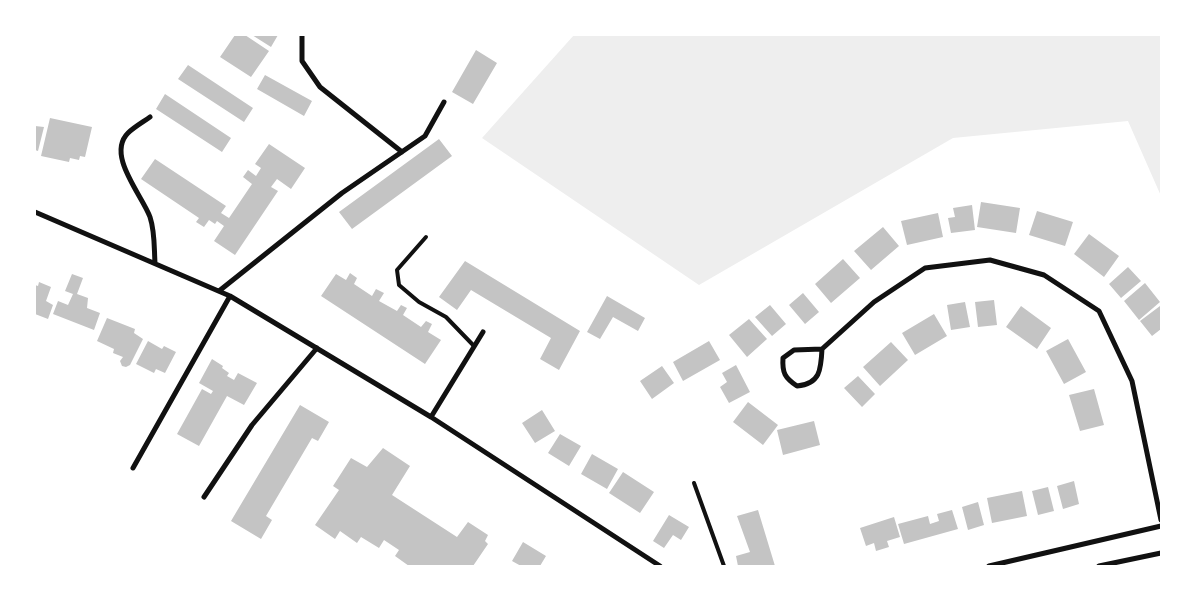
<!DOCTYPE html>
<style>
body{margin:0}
#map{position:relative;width:1196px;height:601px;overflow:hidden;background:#fff;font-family:Arial,sans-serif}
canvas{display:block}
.frame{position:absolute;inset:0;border:36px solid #fff;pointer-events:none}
</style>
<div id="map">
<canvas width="1196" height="601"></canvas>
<div class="frame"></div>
</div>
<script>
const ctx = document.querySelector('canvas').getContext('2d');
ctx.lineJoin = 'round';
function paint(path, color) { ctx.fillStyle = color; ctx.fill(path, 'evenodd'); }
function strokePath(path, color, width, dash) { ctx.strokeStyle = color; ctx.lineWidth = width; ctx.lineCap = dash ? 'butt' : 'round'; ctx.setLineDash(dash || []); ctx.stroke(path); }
paint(new Path2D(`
 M574 35H1161V196L1128 121 953 138 699 285 482 138Z`), '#eee');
paint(new Path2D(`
 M235 35H245L269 51 251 77 220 57Z
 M252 35H278L271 47Z
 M476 50 497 63 473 104 452 92Z
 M188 65 253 108 244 122 178 79Z
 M265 75 312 101 304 116 257 89Z
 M165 94 231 138 222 152 156 109Z
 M50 118 92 127 85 157 80 156 79 160 70 158 69 162 41 156Z
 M35 126 44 127 38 151 35 150Z
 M439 139 452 156 352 229 339 212Z
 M269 144 305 168 291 189 277 179 271 187 278 191 235 255 214 241 224 226 217 221 215 224 209 220 204 227 196 222 199 218 141 179 155 159 226 206 221 213 229 218 252 184 243 177 248 170 256 176 261 168 255 164Z
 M981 202 1020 208 1016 233 977 227Z
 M972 205 975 230 951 233 948 218 955 217 953 208Z
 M1037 211 1073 222 1065 246 1029 235Z
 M938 213 943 237 907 245 901 221Z
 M883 227 899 246 871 270 854 251Z
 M1089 234 1119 256 1104 277 1074 254Z
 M843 259 860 278 831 303 815 284Z
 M465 261 580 331 559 370 540 359 551 338 471 290 457 310 439 297Z
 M1128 267 1141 281 1121 298 1109 284Z
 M350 273 357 278 354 284 372 296 376 289 384 293 379 301 397 311 401 305 407 308 403 315 421 327 426 321 432 324 428 332 441 340 425 364 321 296 336 274 346 280Z
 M72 274 83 278 77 294 88 298 87 308 100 313 94 330 53 314 58 301 68 305 73 294 65 291Z
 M39 282 51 287 46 301 53 305 48 319 35 314V285L38 286Z
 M1145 283 1160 302 1139 320 1124 301Z
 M803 293 819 312 805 324 789 305Z
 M607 296 645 318 638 331 613 317 600 339 587 332Z
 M994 300 997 325 978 327 975 302Z
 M965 302 970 327 951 330 947 305Z
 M770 305 786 324 772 336 755 317Z
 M1021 306 1051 328 1037 349 1006 327Z
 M1160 306 1161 329 1152 336 1140 321Z
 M934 314 947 336 915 355 902 333Z
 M107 318 135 329 134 333 143 339 130 365 126 367 122 366 120 361 123 357 113 353 114 349 97 341Z
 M749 319 767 339 747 357 729 335Z
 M1068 339 1086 372 1064 384 1046 351Z
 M148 341 162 349 164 346 176 352 165 373 156 369 154 373 136 364Z
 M709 341 720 360 683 381 673 362Z
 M891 342 908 360 880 386 863 367Z
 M212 359 223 366 222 368 229 373 227 376 234 380 238 373 257 383 244 405 227 396 199 446 177 434 202 389 211 394 213 391 199 383Z
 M736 365 750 392 729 403 720 387 727 382 722 373Z
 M662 366 674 383 652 399 640 381Z
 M858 376 875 394 862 407 844 388Z
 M1094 389 1104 425 1080 431 1069 395Z
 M748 402 778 425 763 445 733 422Z
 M300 405 329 422 318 441 312 438 266 516 272 520 261 539 231 521Z
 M542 410 555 431 535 443 522 423Z
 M814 421 820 445 783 455 777 430Z
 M560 434 581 446 569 466 548 453Z
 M383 448 410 466 392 495 457 537 468 522 488 535 485 541 488 544 473 566H409L395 556 399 550 384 540 379 548 361 537 357 543 340 531 335 539 315 525 339 490 333 486 351 458 367 467Z
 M592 454 618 469 607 489 581 474Z
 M623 472 654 492 640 513 609 493Z
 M1074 481 1079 504 1063 509 1057 486Z
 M1048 487 1054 511 1038 515 1032 491Z
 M1022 491 1027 516 992 523 987 498Z
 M978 502 984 525 968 530 962 507Z
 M758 510 775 566H738L736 556 750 552 737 516Z
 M952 510 958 529 904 544 898 524 928 516 930 524 939 521 937 514Z
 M669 515 689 527 681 540 673 535 664 548 653 541Z
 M894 517 900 537 887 541 889 547 876 551 874 543 866 546 860 528Z
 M523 542 546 556 540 566H521L512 561Z`), '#c4c4c4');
strokePath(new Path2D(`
 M426 237 397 270 399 285 419 302 446 317 474 346
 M694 483 724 566`), '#111', 4);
strokePath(new Path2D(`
 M302 35V61L320 87 402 152
 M150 117C143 122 134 127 128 133 106 155 142 195 150 217 155 232 154 247 155 263
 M35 212 230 296 431 417 660 566
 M219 291 342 193 425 136 444 102
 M822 349 794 350 783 358C782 373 785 378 797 386 820 384 821 370 822 349L874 302 925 268 990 260 1044 275 1099 311 1132 381 1161 520
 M431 417 483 332
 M133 468 230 296
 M204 497 252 425 317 348
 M989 566 1161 526
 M1099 566 1161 553`), '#111', 5);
</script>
